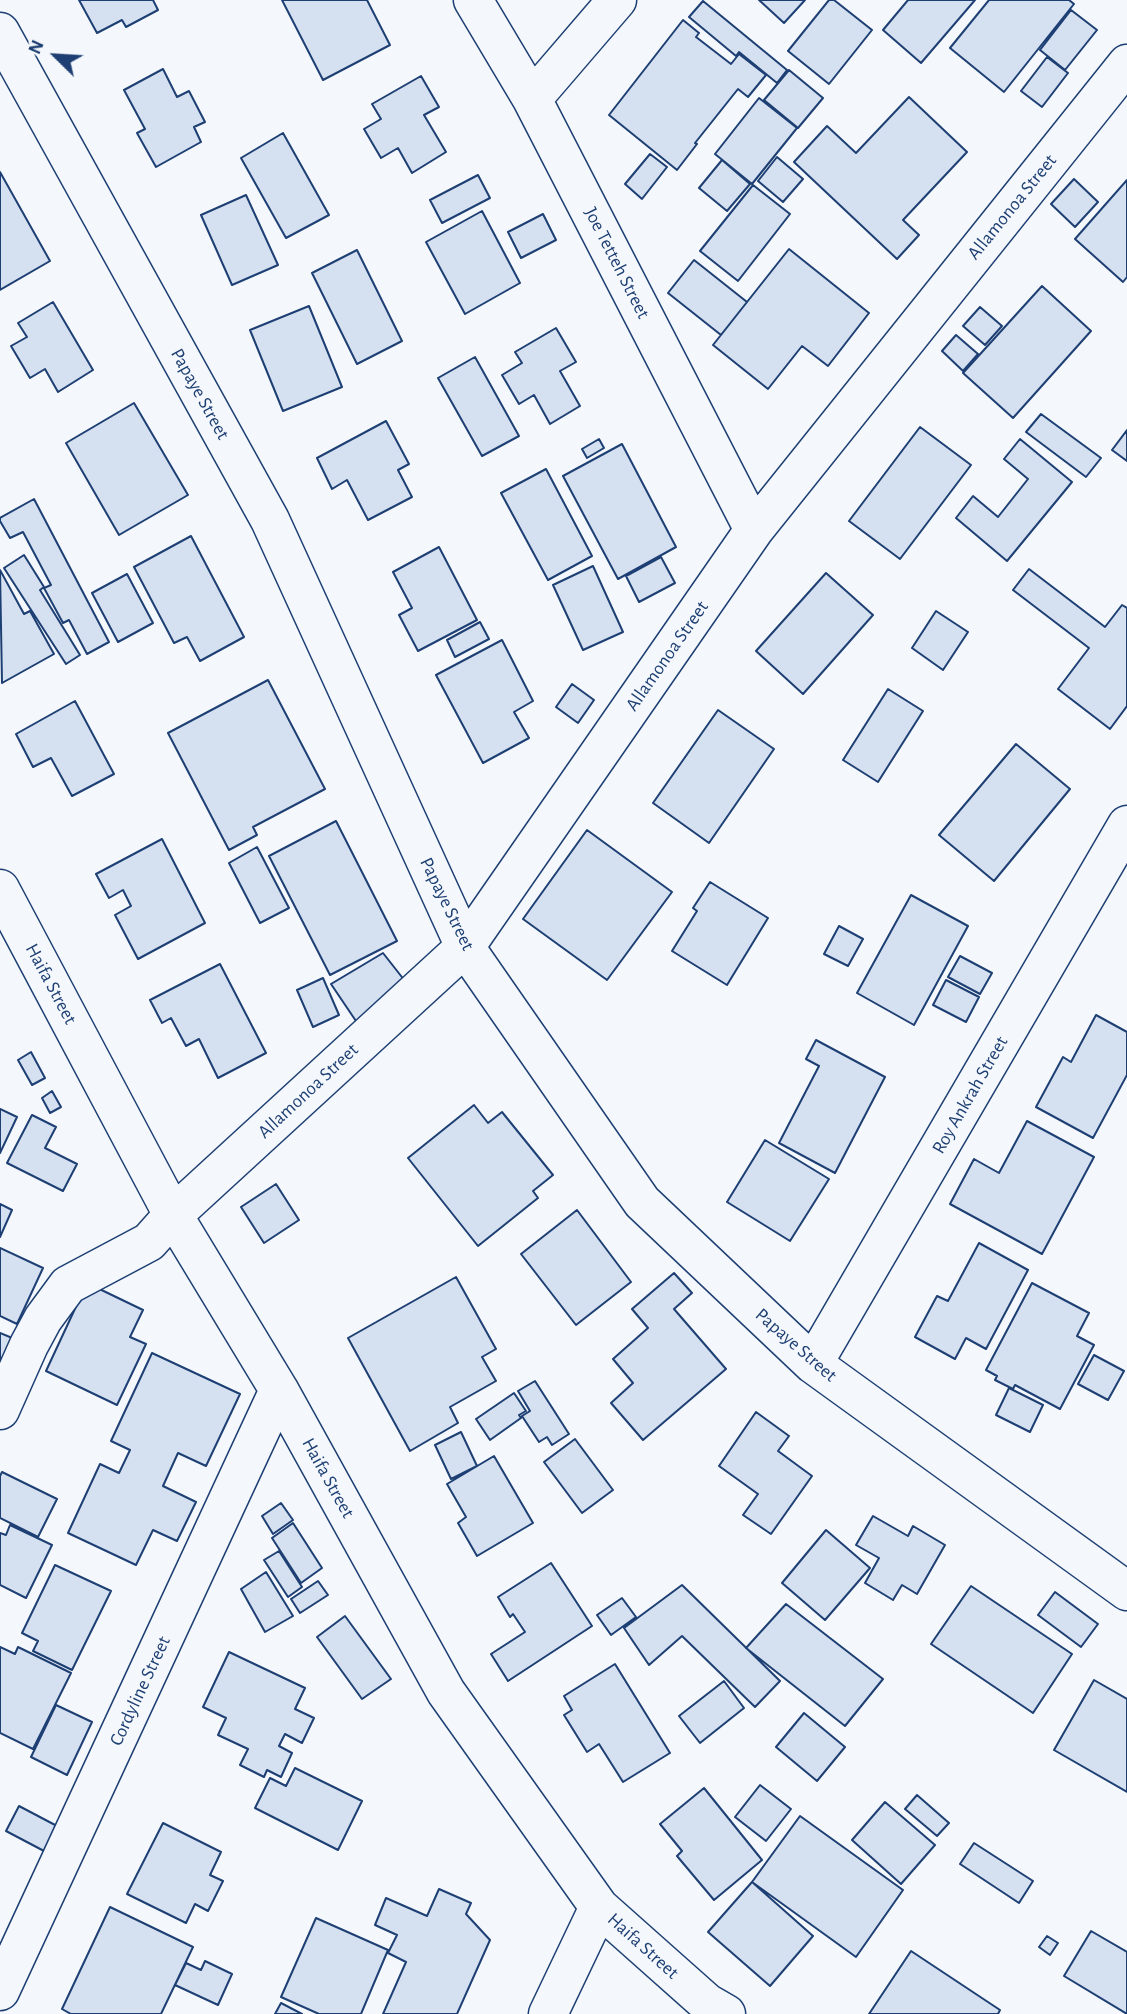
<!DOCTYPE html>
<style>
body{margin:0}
#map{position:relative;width:1127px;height:2014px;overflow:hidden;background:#f4f7fb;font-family:"Alegreya Sans",sans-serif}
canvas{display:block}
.north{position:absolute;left:21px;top:21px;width:70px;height:70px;-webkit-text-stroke:5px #f4f7fb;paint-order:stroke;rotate:294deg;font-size:19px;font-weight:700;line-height:28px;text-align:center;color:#1d3f73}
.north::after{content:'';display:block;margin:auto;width:24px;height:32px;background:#1d3f73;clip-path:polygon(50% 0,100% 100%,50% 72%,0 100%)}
</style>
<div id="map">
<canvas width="1127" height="2014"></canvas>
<div class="north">N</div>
</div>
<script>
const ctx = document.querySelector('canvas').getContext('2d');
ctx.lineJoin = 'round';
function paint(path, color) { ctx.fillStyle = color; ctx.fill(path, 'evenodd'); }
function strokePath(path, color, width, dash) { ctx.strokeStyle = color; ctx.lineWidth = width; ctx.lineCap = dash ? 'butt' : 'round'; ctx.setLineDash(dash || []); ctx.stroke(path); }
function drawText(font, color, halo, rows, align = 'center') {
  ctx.font = font + ' "Alegreya Sans",sans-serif'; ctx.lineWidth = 5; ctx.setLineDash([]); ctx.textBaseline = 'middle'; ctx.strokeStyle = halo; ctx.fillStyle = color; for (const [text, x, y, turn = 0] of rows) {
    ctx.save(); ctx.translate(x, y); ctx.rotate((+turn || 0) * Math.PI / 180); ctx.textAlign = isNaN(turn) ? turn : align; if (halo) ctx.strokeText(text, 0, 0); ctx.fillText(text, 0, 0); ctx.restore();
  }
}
const building = new Path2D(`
 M79 0H153L158 10 126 27 122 20 97 33Z
 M282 0H367L390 45 323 80Z
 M759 0H805L784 23Z
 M829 0H834L872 30 829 84 788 51Z
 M908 0H975L921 63 883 30Z
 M989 0H1069L1074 4 1004 92 950 48Z
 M703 1 787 70 777 83 739 52 736 56 689 17Z
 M1071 10 1097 30 1065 70 1040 50Z
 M683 20 699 33 696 37 731 64 739 54 766 75 748 97 738 89 695 143 697 144 677 170 609 115Z
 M1047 57 1068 73 1042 107 1021 91Z
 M163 69 177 97 189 91 205 122 194 127 201 142 156 167 137 133 145 129 124 90Z
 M789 70 823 98 798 128 764 100Z
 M421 76 439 107 424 115 446 152 412 173 398 148 381 158 364 129 381 119 372 104Z
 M909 97 967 152 903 220 919 235 897 259 794 162 827 126 856 153Z
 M759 98 797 128 752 184 715 154Z
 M283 133 329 215 286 238 241 158Z
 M650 154 667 167 642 199 625 184Z
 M777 157 803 179 783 202 758 181Z
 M722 160 750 184 727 211 699 188Z
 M0 172 50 261 0 290Z
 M478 175 490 198 442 223 430 200Z
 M1074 179 1098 202 1075 227 1051 204Z
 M1127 180V277L1123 282 1075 239Z
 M753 185 790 214 738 281 700 251Z
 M246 195 278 265 232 285 201 215Z
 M482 211 520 283 465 314 426 242Z
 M543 214 556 240 521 258 508 232Z
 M789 249 869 313 828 366 802 346 768 389 713 345Z
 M357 250 402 341 357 364 312 273Z
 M694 260 747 302 721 335 668 293Z
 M1042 286 1091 331 1013 418 963 373Z
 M53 302 93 370 58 392 45 369 30 378 11 346 27 337 18 323Z
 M309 306 342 387 283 411 250 330Z
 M980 307 1002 326 985 345 963 326Z
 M556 328 576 362 560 371 580 406 550 424 534 395 519 404 502 375 522 363 515 352Z
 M956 335 978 354 963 371 942 351Z
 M475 357 519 436 482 456 438 378Z
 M134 403 188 495 119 535 66 443Z
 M1041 414 1101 458 1086 477 1026 432Z
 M386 421 409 464 398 470 412 497 368 520 347 480 332 489 317 458Z
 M920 427 971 465 900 559 849 521Z
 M1127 430V461L1112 450Z
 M599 439 604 448 587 458 582 449Z
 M1020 439 1072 482 1007 561 956 518 973 496 998 517 1028 479 1004 459Z
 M622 444 676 547 618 579 563 476Z
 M546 469 592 556 548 580 501 493Z
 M34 499 109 642 87 654 69 620 63 623 44 588 51 585 23 532 10 538 0 521V518Z
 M191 536 244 637 200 661 187 637 174 643 134 567Z
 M439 547 477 620 418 651 399 615 412 608 393 572Z
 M24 555 44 587 40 590 80 655 66 664 4 568Z
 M661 557 675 583 639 602 626 576Z
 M593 566 623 632 583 650 553 585Z
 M1029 569 1105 627 1122 605 1127 608V706L1110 729 1058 689 1089 648 1013 590Z
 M0 570 24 614 30 611 54 654 2 683Z
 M826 573 873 615 803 694 756 651Z
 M127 574 153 623 118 642 92 593Z
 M936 611 968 632 943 670 912 648Z
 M480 622 489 639 455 657 447 640Z
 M502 640 533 701 514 712 529 738 483 763 436 675Z
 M268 680 325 789 253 827 257 835 229 850 168 733Z
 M572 684 594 700 578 723 556 707Z
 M888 689 923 711 878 782 843 760Z
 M75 701 114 774 72 796 51 758 33 767 16 734Z
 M718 710 774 749 709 843 653 803Z
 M1016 744 1070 789 994 881 939 835Z
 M336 821 397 941 330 975 269 856Z
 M587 830 672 892 607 980 523 919Z
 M162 839 205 923 138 959 115 915 131 906 123 890 109 898 96 874Z
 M257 847 289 908 260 923 229 863Z
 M710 882 768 918 727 985 672 951 697 911 693 908Z
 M911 895 968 926 914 1025 857 993Z
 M839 926 863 939 848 966 824 954Z
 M383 953 405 981 360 1027 331 984Z
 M960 956 992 973 980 994 948 977Z
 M220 964 266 1053 218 1078 199 1039 186 1046 171 1018 162 1023 150 1000Z
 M323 978 339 1015 313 1027 297 990Z
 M946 980 979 997 966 1022 933 1005Z
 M1096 1015 1127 1032V1075L1093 1138 1036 1107 1063 1057 1071 1062Z
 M816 1040 885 1077 835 1173 779 1143 819 1066 806 1059Z
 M31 1052 45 1078 32 1085 18 1060Z
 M52 1091 61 1107 50 1113 42 1098Z
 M474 1105 488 1123 502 1112 553 1175 533 1191 538 1198 478 1246 408 1158Z
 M0 1109 17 1117 0 1153Z
 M32 1115 56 1127 45 1148 77 1164 63 1191 7 1163Z
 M1027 1121 1094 1157 1042 1254 950 1204 974 1159 999 1173Z
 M765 1140 829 1179 790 1241 727 1202Z
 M276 1184 299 1220 264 1243 241 1207Z
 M0 1204 12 1210 0 1237Z
 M577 1210 631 1282 576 1325 521 1254Z
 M979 1243 1028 1270 986 1349 966 1338 955 1359 915 1337 937 1296 948 1301Z
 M0 1248 43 1268 17 1324 0 1316Z
 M674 1273 692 1293 674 1309 726 1369 643 1440 611 1403 633 1383 613 1359 648 1328 632 1309Z
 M456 1277 496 1349 482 1357 496 1381 450 1407 458 1423 410 1451 348 1338Z
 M87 1283 143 1310 130 1337 146 1344 117 1405 46 1371Z
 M1032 1283 1089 1313 1077 1336 1094 1345 1060 1409 1015 1385 1013 1389 995 1380 997 1376 986 1370Z
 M0 1333 17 1340 0 1375Z
 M152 1353 240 1394 206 1466 178 1453 163 1486 196 1502 177 1541 153 1530 136 1565 68 1533 100 1464 119 1473 130 1450 111 1441Z
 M1094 1355 1124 1371 1108 1400 1078 1384Z
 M535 1381 569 1434 552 1445 547 1437 539 1442 522 1416 530 1411 518 1391Z
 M1009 1388 1043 1405 1030 1432 996 1415Z
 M514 1393 526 1411 519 1415 521 1418 490 1440 476 1419Z
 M756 1412 789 1436 778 1451 812 1476 771 1534 743 1515 758 1494 719 1466Z
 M461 1432 477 1466 451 1479 435 1445Z
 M575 1439 613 1490 582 1513 544 1462Z
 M494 1456 533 1523 477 1556 458 1523 466 1517 447 1484Z
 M2 1472 57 1499 38 1537 0 1518V1476Z
 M281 1503 293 1520 273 1534 262 1516Z
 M873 1516 908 1536 913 1526 945 1545 917 1594 902 1585 893 1600 865 1583 879 1558 856 1545Z
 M293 1523 322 1568 301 1583 272 1538Z
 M10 1525 52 1545 26 1598 0 1585V1533L6 1535Z
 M826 1530 870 1568 825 1620 782 1583Z
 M279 1551 302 1587 288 1597 264 1560Z
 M551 1563 592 1626 508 1681 491 1654 525 1632 513 1614 510 1617 498 1597Z
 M55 1565 111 1591 72 1670 33 1651 38 1641 22 1633Z
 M266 1572 293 1616 265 1632 241 1589Z
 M318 1581 328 1595 300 1613 291 1599Z
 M682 1585 780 1681 755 1707 682 1636 649 1665 624 1628Z
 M971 1586 1072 1654 1033 1713 931 1644Z
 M1055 1592 1098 1624 1081 1647 1038 1615Z
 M622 1598 636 1617 611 1635 597 1615Z
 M786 1604 883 1679 845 1726 746 1648Z
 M345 1616 391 1679 362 1699 317 1637Z
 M0 1647 15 1654 18 1647 71 1673 33 1749 0 1733Z
 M229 1652 305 1688 295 1709 314 1718 302 1743 285 1734 279 1746 292 1753 281 1777 267 1770 264 1777 240 1765 248 1749 218 1735 226 1718 203 1707Z
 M615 1664 670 1753 623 1782 599 1744 587 1752 564 1715 572 1710 564 1696Z
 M1094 1680 1127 1699V1792L1054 1750Z
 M724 1681 744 1708 700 1743 679 1716Z
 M56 1705 92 1722 67 1775 31 1757Z
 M804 1713 845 1747 817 1781 776 1747Z
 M295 1768 362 1801 338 1850 255 1808 270 1778 286 1786Z
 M760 1785 791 1809 766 1841 735 1817Z
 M704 1788 762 1860 714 1900 677 1856 682 1851 660 1824Z
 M917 1795 949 1823 937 1836 905 1809Z
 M885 1802 935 1845 901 1884 852 1840Z
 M19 1806 57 1826 44 1851 6 1831Z
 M800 1816 903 1890 856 1957 752 1882Z
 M163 1823 221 1852 210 1875 223 1881 208 1911 195 1904 186 1923 127 1894Z
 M974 1843 1033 1881 1019 1903 960 1864Z
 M752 1882 813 1936 770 1986 708 1932Z
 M439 1889 471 1903 466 1914 490 1940 457 2014H383L406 1962 388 1953 397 1935 375 1925 386 1898 427 1916Z
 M110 1907 193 1947 161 2014H71L62 2009Z
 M316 1918 388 1950 361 2014H319L281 1997Z
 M1091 1931 1127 1952V2014L1064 1976Z
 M1047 1936 1058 1943 1050 1955 1039 1947Z
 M911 1951 1000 2010 998 2014H869Z
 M205 1961 232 1974 218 2005 175 1985 186 1963 201 1970Z
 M281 2003 302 2014H275Z`);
paint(building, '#d5e0f0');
strokePath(building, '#1d3f73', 2);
const minor = new Path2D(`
 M473 0 532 99 754 530
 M0 32 270 520 465 947 642 1202 813 1364 1127 1591
 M532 99 617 0
 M0 889 173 1215 279 1390 446 1692 599 1907 707 2003 726 2014
 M813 1364 1127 825
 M0 1410 29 1345 43 1319 68 1285 149 1242 173 1215 465 947 754 530 1127 64
 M0 1991 279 1390
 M548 2014 599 1907`);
strokePath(minor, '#1d3f73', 41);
strokePath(minor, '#f4f7fb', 38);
drawText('19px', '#1d3f73', '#f4f7fb', [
 ["Allamonoa Street",1012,207,-51],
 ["Joe Tetteh Street",617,263,63],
 ["Papaye Street",200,394,61],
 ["Allamonoa Street",667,656,-55],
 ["Papaye Street",447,904,64],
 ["Haifa Street",51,984,62],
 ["Allamonoa Street",308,1091,-43],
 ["Roy Ankrah Street",970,1095,-60],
 ["Papaye Street",796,1345,41],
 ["Haifa Street",328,1478,61],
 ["Cordyline Street",140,1691,-65],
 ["Haifa Street",643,1946,42]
]);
</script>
